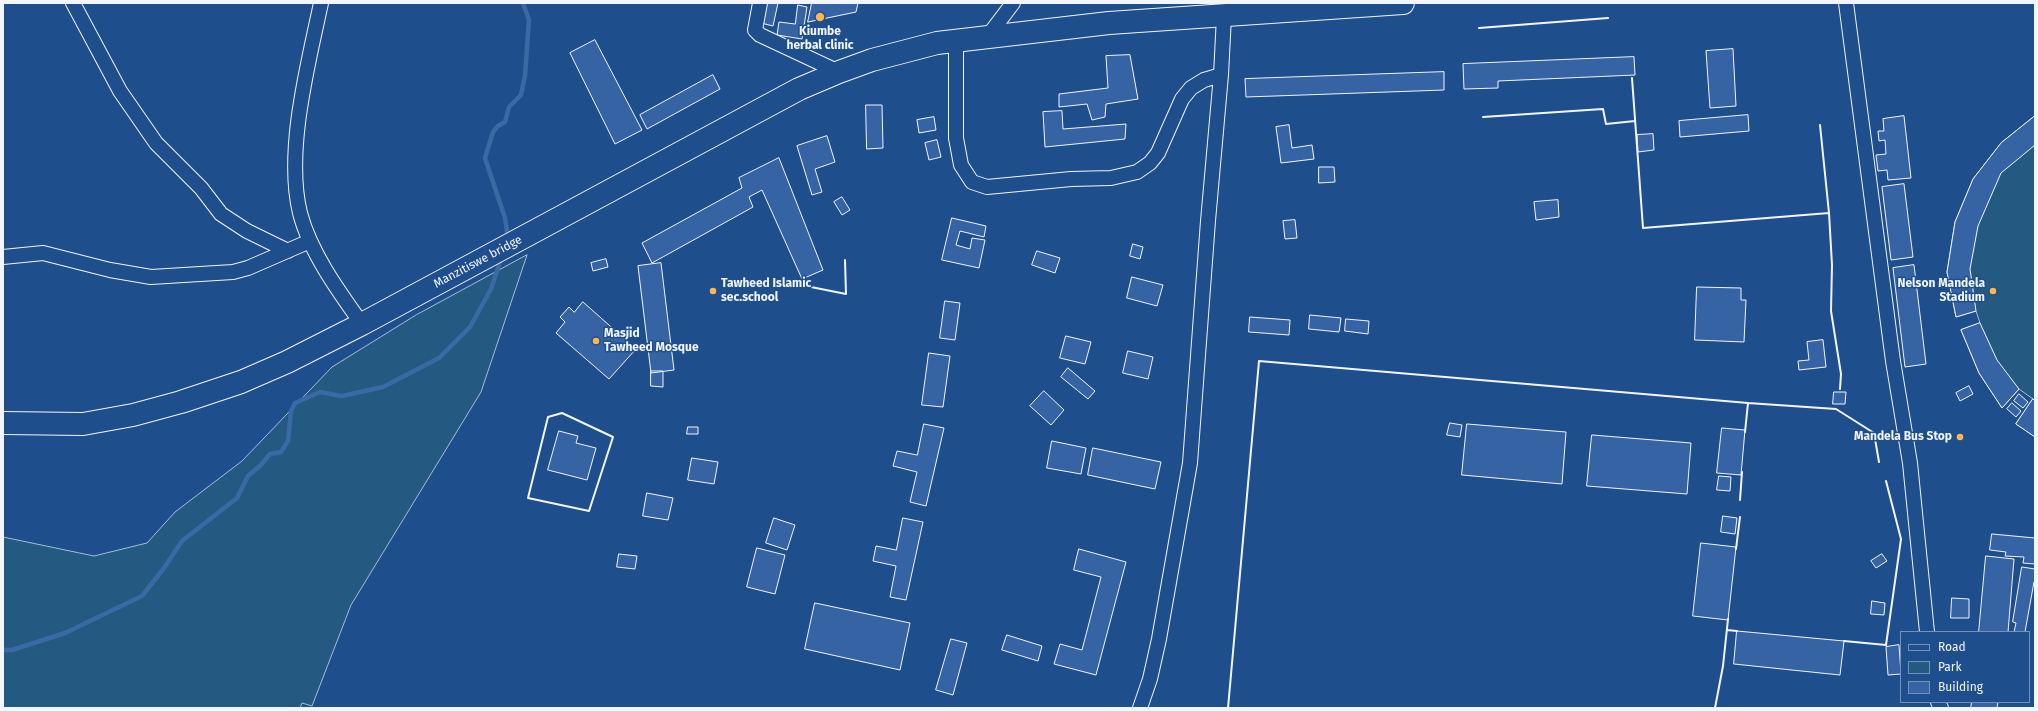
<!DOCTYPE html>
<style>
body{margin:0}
#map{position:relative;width:2038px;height:711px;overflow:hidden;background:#1f4e8c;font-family:"Fira Sans",sans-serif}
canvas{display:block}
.frame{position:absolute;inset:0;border:4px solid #f2f6ff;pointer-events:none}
.legend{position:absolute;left:1900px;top:631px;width:130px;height:72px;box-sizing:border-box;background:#1f4e8c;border:1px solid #7391ba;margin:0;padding:5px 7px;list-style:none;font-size:12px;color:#f2f6ff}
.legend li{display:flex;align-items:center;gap:8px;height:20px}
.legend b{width:20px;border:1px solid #7391ba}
</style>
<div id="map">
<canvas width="2038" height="711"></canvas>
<div class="frame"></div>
<ul class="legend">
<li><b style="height:5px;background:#1f4e8c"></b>Road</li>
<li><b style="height:11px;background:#245a82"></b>Park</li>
<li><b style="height:11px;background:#3563a3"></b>Building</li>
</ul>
</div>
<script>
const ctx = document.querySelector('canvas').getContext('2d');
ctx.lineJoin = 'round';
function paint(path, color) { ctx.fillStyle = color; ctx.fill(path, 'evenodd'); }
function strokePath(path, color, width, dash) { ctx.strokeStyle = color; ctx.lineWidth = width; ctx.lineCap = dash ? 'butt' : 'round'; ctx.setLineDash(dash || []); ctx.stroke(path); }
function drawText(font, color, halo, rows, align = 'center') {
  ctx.font = font + ' "Fira Sans",sans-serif'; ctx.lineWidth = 3; ctx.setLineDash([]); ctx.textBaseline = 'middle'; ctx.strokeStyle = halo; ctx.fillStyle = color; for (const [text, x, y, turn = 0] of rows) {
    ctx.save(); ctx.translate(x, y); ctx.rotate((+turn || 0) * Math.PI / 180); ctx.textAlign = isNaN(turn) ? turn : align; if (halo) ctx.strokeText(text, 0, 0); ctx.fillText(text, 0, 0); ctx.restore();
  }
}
const green = new Path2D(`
 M2035 116V437L2016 424 2033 399 2019 389 2002 408 1979 373 1961 330 1980 323 1976 311 1956 317 1947 272 1955 222 1973 179 2001 143Z
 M527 255 481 392 351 605 312 706 302 703 300 708H3V537L94 556 147 543 175 512 242 461 332 367 416 315Z`);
paint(green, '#245a82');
strokePath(green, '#a8bbd7', 1);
strokePath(new Path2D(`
 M508 238 505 218 485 158 493 132 498 126 505 122 509 107 521 95 525 76 529 20 523 3
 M3 650H12L65 633 142 596 164 568 182 541 237 498 248 476 261 465 270 454 281 452 288 441 291 411 295 403 320 392 342 396 383 387 439 358 470 327 491 289 502 256`), '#3b69a3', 4.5);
const building = new Path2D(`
 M766 3H778L773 26 761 23Z
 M812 3H858L856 12 808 22Z
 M798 5 807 7 802 39 777 35 779 22 795 24Z
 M595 40 642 130 615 144 570 53Z
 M1733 49 1736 106 1710 108 1706 51Z
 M1130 55 1138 99 1106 104 1105 117 1092 120 1087 104 1059 107V94L1108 88 1106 56Z
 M1634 57 1635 75 1498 81V88L1464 89 1463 64Z
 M1444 72V90L1246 97 1245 79Z
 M713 75 720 89 647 129 640 115Z
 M866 105H882L883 148 867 149Z
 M1062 111 1063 129 1126 124 1125 139 1045 147 1043 112Z
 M1748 115 1749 131 1680 137 1679 121Z
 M1904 116 1911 178 1888 180 1887 170 1878 171 1876 155 1886 154 1885 140 1879 141 1878 131H1884L1883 119Z
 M2035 116V145L2001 173 1978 226 1970 269 1976 311 1956 317 1947 272 1955 222 1973 179 2001 143Z
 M934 117 936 130 919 133 917 120Z
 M1289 125 1292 148 1312 145 1314 159 1281 163 1276 127Z
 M1653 134 1654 150 1638 152 1637 135Z
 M827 136 835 162 815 169 822 192 812 195 797 146Z
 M937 140 941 157 929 160 925 143Z
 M779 158 823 270 802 279 762 190 749 197 753 207 652 263 642 243 742 188 739 178Z
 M1319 167H1334L1335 182 1319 183Z
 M1904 184 1913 257 1891 260 1882 187Z
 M842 197 850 210 842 215 834 202Z
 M1558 200 1559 217 1536 220 1534 202Z
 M952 218 986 226 984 237 960 231 956 245 970 249 972 238 985 240 979 268 942 260Z
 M1295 220 1297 238 1285 239 1283 221Z
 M1133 244 1143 247 1140 259 1130 256Z
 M1037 251 1060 258 1055 273 1032 265Z
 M606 259 608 267 593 271 591 263Z
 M661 263 674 370 651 373 638 266Z
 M1914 265 1926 364 1905 367 1893 268Z
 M1132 277 1163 285 1157 306 1127 298Z
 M1697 287 1741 288V300H1746L1744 342 1695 340Z
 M945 301 960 303 955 340 940 338Z
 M583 302 636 349 609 379 556 333 565 322 560 317 569 307 574 312Z
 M1310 315 1341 318 1339 332 1309 329Z
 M1250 317 1290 320 1289 335 1249 332Z
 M1346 319 1369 321 1368 334 1345 331Z
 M1980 323 1997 360 2019 389 2002 408 1979 373 1961 330Z
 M1066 336 1091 342 1085 364 1060 358Z
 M1823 340 1826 367 1799 370 1798 361 1809 360 1807 342Z
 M1128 351 1153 357 1148 379 1123 373Z
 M929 353 950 356 943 407 922 405Z
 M1068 368 1095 391 1088 399 1061 377Z
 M651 371H663V387L651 386Z
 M1969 386 1973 394 1960 401 1956 393Z
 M1044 391 1064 410 1051 425 1030 406Z
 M1834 392H1846L1845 404H1833Z
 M2019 394 2028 402 2023 408 2014 401Z
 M2033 399 2035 401V437L2016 424Z
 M2012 403 2021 411 2016 417 2007 409Z
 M1450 423 1462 425 1460 437 1447 435Z
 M924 424 944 428 926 506 910 502 917 472 893 466 897 451 917 455Z
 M1467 424 1566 432 1562 484 1462 475Z
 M688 427H698V434H687Z
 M1722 428 1745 430 1741 475 1717 473Z
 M559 431 578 436 576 443 596 448 587 480 548 470Z
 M1592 435 1691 443 1687 494 1587 486Z
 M1052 441 1086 448 1081 474 1047 468Z
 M1093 448 1161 462 1155 489 1088 475Z
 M692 458 718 462 714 484 688 480Z
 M1719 476 1731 477 1730 491 1717 490Z
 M647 493 673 498 668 520 643 516Z
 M1723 516 1737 518 1735 534 1721 532Z
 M774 518 795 525 787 550 766 543Z
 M903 518 923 522 906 600 890 597 896 566 873 561 876 546 896 550Z
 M1992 534 2035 538V564L2023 563 2024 557 2005 556 2006 552 1990 550Z
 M1701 543 1736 547 1728 620 1693 616Z
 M757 548 785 555 775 594 747 587Z
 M1079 549 1126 562 1096 675 1054 664 1060 644 1082 650 1101 577 1074 570Z
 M619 554 637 556 635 569 617 567Z
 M1882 554 1887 561 1876 568 1871 561Z
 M1986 556 2014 559 2008 632H1979Z
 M2022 567 2035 569V582H2034L2025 632H2014L2016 623 2013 622Z
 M1952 598 1969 599V618H1951Z
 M1872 601 1885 603 1884 615 1871 614Z
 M815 603 910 623 900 670 805 649Z
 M1737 631 1844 641 1840 675 1734 664Z
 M1007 635 1042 646 1038 661 1002 650Z
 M951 639 967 643 953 695 936 690Z
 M1899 645 1901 674 1888 675 1886 647Z
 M1972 702H1998L1997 708H1971Z`);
paint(building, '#3563a3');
strokePath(building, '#f2f6ff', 1);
const street = new Path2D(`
 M73 3 120 91 156 143 201 188 221 214 247 231 288 251
 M321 3C308 65 285 151 300 213 310 252 339 292 362 324
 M760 3 755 30 760 35 839 72
 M1846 3 1893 361 1910 463 1927 632
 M988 36 1013 3
 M956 40V138L961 165 972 182 987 187 1071 179 1111 178 1137 172 1150 163 1158 153 1182 99 1191 88 1204 80 1221 75
 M3 257 43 253 110 270 151 277 233 272 248 268 310 241
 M1938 702 1941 708
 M1140 708 1150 679 1159 639 1190 463 1208 221 1221 75 1224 16`);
const highway = new Path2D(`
 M3 423 83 424 133 415 181 402 241 382 287 362 362 324 799 89 839 72 872 60 937 43 1109 23 1403 3`);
strokePath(street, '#f2f6ff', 16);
strokePath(highway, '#f2f6ff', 24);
strokePath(street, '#1f4e8c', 14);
strokePath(highway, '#1f4e8c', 22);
strokePath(new Path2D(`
 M1479 28 1608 18
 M1632 78 1643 228 1829 213 1820 125
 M1483 117 1603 109 1606 124 1635 121
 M1829 213 1832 265 1831 311 1841 374 1840 389
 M791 283 846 294 845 260
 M1748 403 1836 409 1874 433 1879 462
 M562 413 613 437 589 511 528 498 548 417Z
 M1740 500 1742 472
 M1736 549 1740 517
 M1727 630 1737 631
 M1844 641 1886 645 1901 539 1886 481
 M1228 708 1259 361 1748 403 1745 432
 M1715 708 1723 666 1728 619`), '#f2f6ff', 2);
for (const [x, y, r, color] of [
 [820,17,5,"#ffb74d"],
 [713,291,4,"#ffb74d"],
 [1993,291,4,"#ffb74d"],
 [596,341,4,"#ffb74d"],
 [1960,437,4,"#ffb74d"]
]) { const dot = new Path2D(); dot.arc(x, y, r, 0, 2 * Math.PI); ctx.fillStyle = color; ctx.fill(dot); strokePath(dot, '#1f4e8c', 1.5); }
drawText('bold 12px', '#f2f6ff', '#1f4e8c', [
 ["Kiumbe",820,32,"center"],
 ["herbal clinic",820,46,"center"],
 ["Tawheed Islamic",721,284],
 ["sec.school",721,298],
 ["Nelson Mandela",1985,284,"right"],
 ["Stadium",1985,298,"right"],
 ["Masjid",604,334],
 ["Tawheed Mosque",604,348],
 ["Mandela Bus Stop",1952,437,"right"]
], 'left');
drawText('12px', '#f2f6ff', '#1f4e8c', [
 ["Manzitiswe bridge",478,262,-28]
]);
</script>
